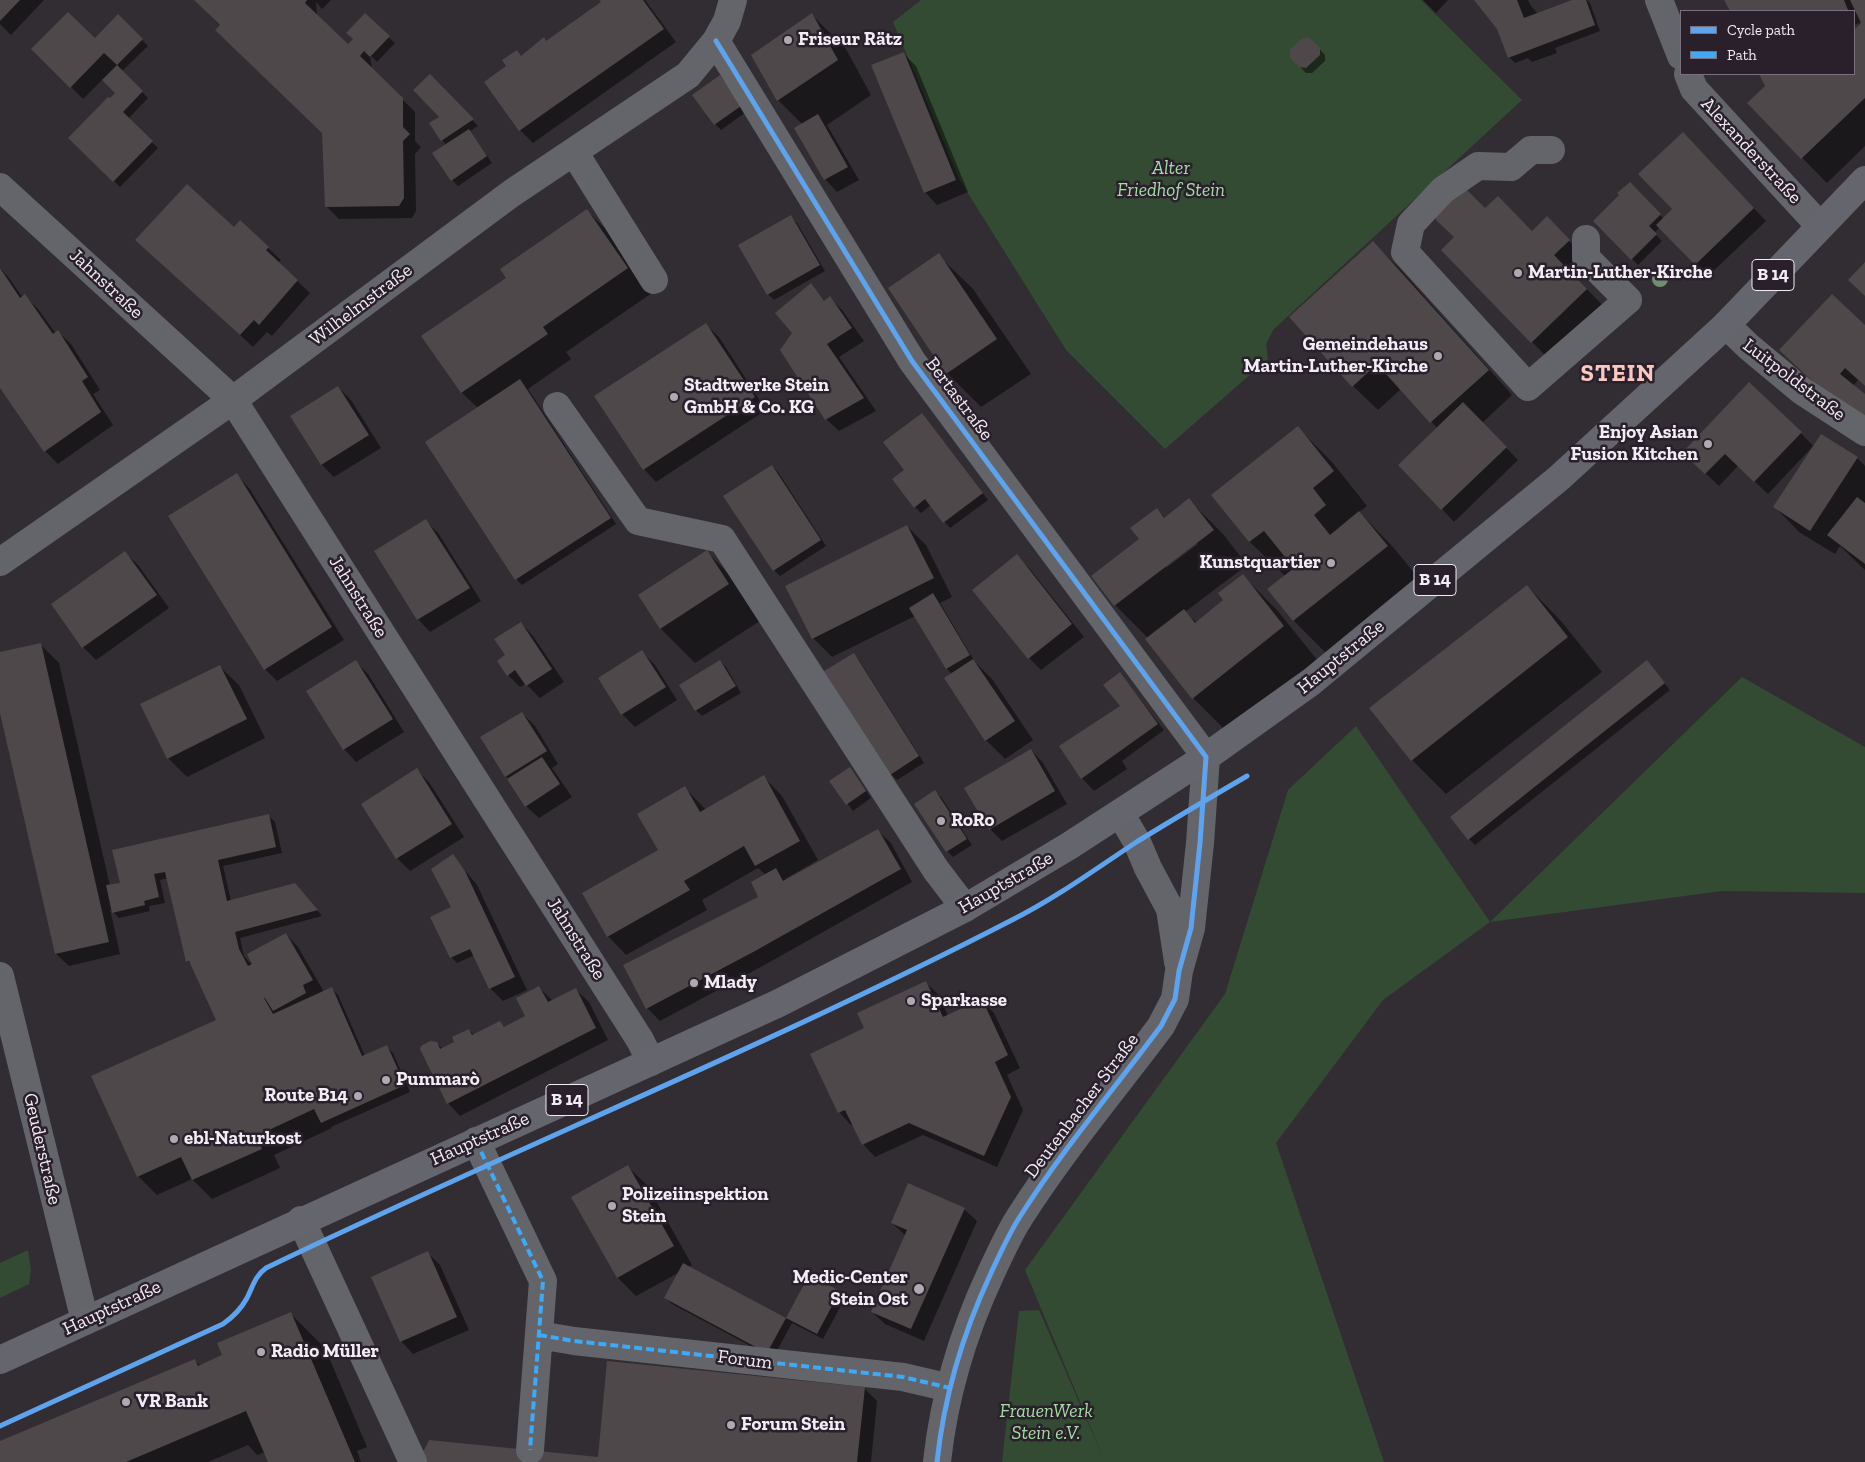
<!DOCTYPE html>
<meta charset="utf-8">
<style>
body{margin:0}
#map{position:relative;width:1865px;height:1462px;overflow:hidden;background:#322d33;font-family:"Zilla Slab",serif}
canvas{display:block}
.legend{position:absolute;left:1680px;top:10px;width:175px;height:65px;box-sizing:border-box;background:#29202c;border:1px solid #79727c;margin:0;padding:6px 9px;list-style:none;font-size:15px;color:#f2ecf5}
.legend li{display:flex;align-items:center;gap:10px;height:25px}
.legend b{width:25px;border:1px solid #79727c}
</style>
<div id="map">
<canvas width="1865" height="1462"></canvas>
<ul class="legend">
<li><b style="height:6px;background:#60a3ed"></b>Cycle path</li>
<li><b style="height:6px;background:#3fa9f5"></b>Path</li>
</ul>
</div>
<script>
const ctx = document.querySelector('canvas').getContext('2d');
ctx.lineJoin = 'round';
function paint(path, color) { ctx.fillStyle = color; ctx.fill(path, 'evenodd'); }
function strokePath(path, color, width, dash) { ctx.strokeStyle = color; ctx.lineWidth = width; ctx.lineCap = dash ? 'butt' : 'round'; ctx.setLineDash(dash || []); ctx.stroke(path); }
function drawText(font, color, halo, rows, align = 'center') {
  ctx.font = font + ' "Zilla Slab",serif'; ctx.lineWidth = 5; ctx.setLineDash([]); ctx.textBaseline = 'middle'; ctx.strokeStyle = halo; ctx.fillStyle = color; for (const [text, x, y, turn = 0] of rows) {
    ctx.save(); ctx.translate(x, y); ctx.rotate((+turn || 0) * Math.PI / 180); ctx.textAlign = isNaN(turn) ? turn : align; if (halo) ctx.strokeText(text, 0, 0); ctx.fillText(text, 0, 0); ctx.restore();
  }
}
paint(new Path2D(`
 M921 0H1421L1522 100 1273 330 1266 344 1268 359 1165 449 1066 350 959 179 893 22Z
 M1742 677 1865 747V893L1722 891 1490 922 1383 1000 1276 1143 1384 1462H1105L1025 1270 1225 994 1288 790 1356 726 1490 922Z
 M28 1250 31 1270 29 1284 0 1298V1263Z
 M1039 1310 1105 1462H1002L1019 1311Z`), '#334b33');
paint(new Path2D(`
 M0 0H44L11 35 0 24Z
 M195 0H331L322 9 316 2 317 16 347 46 355 40 365 15 395 43 377 62 370 55 372 69 415 112V141L421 147 415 154 416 211 412 218 339 219 326 206 323 132Z
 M601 0H645L676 42 533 143 520 130 522 57 547 42 602 3Z
 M1423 0H1448L1436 13Z
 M1475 0H1528L1531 6 1538 14 1576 0H1587L1590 3 1600 31 1555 48 1557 53 1532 62 1528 58 1515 63 1509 57 1497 27Z
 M1726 0H1865V146L1827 183 1748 103 1766 86 1761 74H1854V31L1864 21 1854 25V11H1731Z
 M812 15 846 49 871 95 827 125 859 180 837 192 825 179 803 125 778 100 752 55Z
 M118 16 148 46 122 71 148 98 128 119 158 148 120 187 70 138 116 93 103 79 83 99 33 49 95 40Z
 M1316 45 1325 55V61L1312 73H1306L1291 57Z
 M903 53 916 66 968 192 937 205 925 192Z
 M430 76 478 126 470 131 492 163 458 186 452 180 446 145 430 124 441 117Z
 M719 77 746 112 721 130 715 124Z
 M1695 147 1766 221 1708 276 1660 227 1654 233 1662 241 1638 265 1595 221 1630 184 1664 219 1674 209Z
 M1485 210 1533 233 1547 218 1593 266 1578 280 1611 314 1556 366 1532 342 1456 237Z
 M587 211 612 235 652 293 566 352 571 359 528 389 616 524 522 585 516 579 478 408 462 393 423 336 507 278Z
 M791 217 797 223 825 271 774 300 768 294Z
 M234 228 268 248 281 260 278 263 310 293 272 336 267 332 253 347 137 240Z
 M1373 243 1398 267 1512 395 1482 423 1518 460 1454 522 1442 509 1437 428 1401 389 1378 410 1353 386 1291 317Z
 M938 255 973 289 1031 374 981 407 947 373 889 288Z
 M0 268 9 278 23 298 25 296 38 309 56 334 58 332 71 344 100 390 93 394 113 425 58 464 45 451 0 386Z
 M811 285 825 302 830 298 842 310 864 341 839 357 876 411 839 431 826 419 793 332Z
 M706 325 719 337 766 410 656 482 644 469Z
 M1865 326V386L1858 380 1853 386 1865 396 1793 362Z
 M338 387 351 400 381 448 334 477 322 465Z
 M922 414 988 500 950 528 931 505 921 513 915 507 906 470Z
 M1298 428 1332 462 1367 506 1359 512 1393 547 1421 581 1328 655 1294 621 1269 589 1285 576 1250 542 1213 495Z
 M1801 433 1814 447 1857 458 1865 466V570L1840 546 1835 554 1799 532 1775 507 1814 447 1813 446 1768 494 1738 466 1719 486 1684 453Z
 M772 466 778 472 826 546 780 576 774 570 725 497Z
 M237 475 249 488 344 640 277 681 265 669Z
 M1189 500 1223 534 1247 565 1185 612 1197 623 1225 601 1243 576 1277 610 1318 661 1227 732 1193 698 1148 638 1115 605 1140 540 1157 510 1165 518ZM1196 542 1198 544 1166 568V565Z
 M426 521 438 533 481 601 430 632 418 619Z
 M907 526 926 545 952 597 940 603 975 662 992 679 1033 740 1005 759 986 740 952 674 947 669 915 616 832 657 813 638Z
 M707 552 741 586 763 619 695 663 661 629 640 596Z
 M125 553 138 565 169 608 96 660 83 647 53 605Z
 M1016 556 1029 568 1084 637 1041 670 1029 658Z
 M1527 586 1561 621 1602 672 1446 794 1412 760Z
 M521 623 533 636 564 682 540 698 526 684 520 687 508 675 507 656Z
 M40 644 59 663 110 886 121 884 269 816 275 822 282 853 223 866 231 901 301 891 322 916 240 938 244 956 253 966 286 934 298 947 324 992 332 989 338 995 365 1056 387 1047 393 1053 410 1092 331 1127 332 1128 274 1155 280 1168 212 1199 192 1179 157 1195 138 1176 217 1021 193 966 187 961 168 878 160 880 165 903 149 906 150 911 119 918 110 909 120 954 69 966 56 954 0 707V653Z
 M642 652 655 665 677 700 635 727 622 714Z
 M853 654 859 660 924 763 897 780 891 774Z
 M355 661 368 674 404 732 356 762 344 749Z
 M720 661 726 667 741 693 702 716 696 710Z
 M220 667 239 685 265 738 187 777 168 758Z
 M1652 668 1670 690 1475 845 1469 839 1451 817Z
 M1120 674 1164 730 1122 761 1127 769 1094 791 1082 778 1122 706Z
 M522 713 535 726 558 764 552 768 572 797 539 818 526 806 506 776Z
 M1031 750 1043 763 1067 804 1002 841 990 829Z
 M850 769 871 798 853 811 831 782Z
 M416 770 429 782 464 837 410 871 397 858 362 804Z
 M764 777 782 796 818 860 785 879 787 881 878 831 891 843 912 882 768 963 660 1021 647 1008 625 966 760 898 766 875 758 868 702 900 707 910 626 955 608 936 659 851 685 788 706 810Z
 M935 792 941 797 972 845 953 857 947 851Z
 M453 856 477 885 527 990 503 1001 490 988 475 955 457 963 451 957Z
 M926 983 939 995 948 1016 982 1001 994 1013 1020 1068 1007 1075 1023 1110 997 1167 923 1135 875 1157 863 1144 853 1124 851 1125 839 1112Z
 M539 988 552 1000 576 990 589 1002 608 1040 460 1116 448 1103 436 1043 443 1049 456 1043 469 1030 474 1035 500 1022 505 1028 527 1016Z
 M628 1167 647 1185 692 1265 689 1267 786 1319 810 1277 839 1292 845 1298 823 1339 792 1323 773 1358 672 1304 666 1298 680 1272 636 1296 618 1278Z
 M964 1209 977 1221 924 1341 885 1324 872 1312 906 1236 892 1223Z
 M428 1253 440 1265 469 1330 413 1354 401 1341Z
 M291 1314 325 1348 367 1447 357 1451 361 1462H269L265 1452 257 1455 248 1445 208 1462H0V1443L195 1360 200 1366 224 1356Z
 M864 1388 877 1401 871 1462H419L599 1459Z`), '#0007');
paint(new Path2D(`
 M0 0H20L0 21Z
 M194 0H307L305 3 348 44 353 39 346 33 365 13 390 36 370 57 364 51 360 56 403 98V127L410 134 403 141 404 198 399 206 325 207 322 133 215 30 220 25Z
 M599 0H643L664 29 519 131 484 82 506 66 502 60 517 50 521 56 544 37 546 41 601 2Z
 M1474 0H1517L1524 18 1572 0H1586L1595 25 1508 58 1497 29Z
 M1724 0H1844L1848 10 1730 11Z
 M1850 0H1865V98L1801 159 1747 103 1765 86 1759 74H1854V30L1861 23Z
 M68 12 95 38 118 14 143 39 117 65 104 53 70 88 31 49Z
 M812 13 838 60 777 101 751 55Z
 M1303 38H1310L1320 48V55L1306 68 1299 67 1290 58V49Z
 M904 52 956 180 924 193 871 65Z
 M117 65 143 91 123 112 153 141 113 182 68 138 108 97 110 98 115 93 102 80Z
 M430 74 474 119 441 141 429 123 439 117 413 90Z
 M720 75 741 106 714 125 692 95Z
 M818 114 848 167 824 180 794 128Z
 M469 129 487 156 451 181 432 153Z
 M1683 132 1754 208 1695 265 1656 225 1672 209 1638 174Z
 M1630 182 1661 214 1649 226 1657 234 1631 260 1593 221 1619 195 1617 193Z
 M187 184 234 227 240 220 269 247 266 250 298 280 259 325 254 320 240 335 135 240Z
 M1449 190H1467L1485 208 1498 196 1532 231 1547 216 1570 240 1554 255 1587 289 1531 343 1441 250 1454 237 1436 220V202Z
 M587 209 628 268 543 327 548 334 461 393 421 336 506 278 500 269Z
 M791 215 820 265 767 295 738 245Z
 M1373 241 1489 370 1430 423 1377 364 1352 387 1289 317Z
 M939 253 997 339 946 374 888 288Z
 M1865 262V296L1848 280Z
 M0 268 20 298 25 294 53 334 58 330 88 377 82 381 101 412 44 452 0 388Z
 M811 283 824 301 830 296 852 328 827 344 864 398 825 420 780 350 792 333 775 313Z
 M1832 294 1865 325V386L1845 368 1840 374 1865 394V417L1823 391 1779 350Z
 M706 323 755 397 643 470 594 396Z
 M520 379 611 518 515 580 425 442Z
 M1749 382 1802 432 1754 482 1725 454 1705 474 1682 453Z
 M338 386 369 435 321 465 290 416Z
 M1463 402 1507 447 1441 510 1398 465Z
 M922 413 983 493 943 523 925 499 914 508 892 479 904 470 883 442Z
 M1298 426 1334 471 1313 488 1326 505 1314 515 1330 535 1359 511 1388 546 1293 621 1267 589 1294 568 1264 531 1249 542 1211 495Z
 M1821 434 1858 457 1810 531 1773 507Z
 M772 465 821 540 773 571 723 496Z
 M237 473 332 627 264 670 168 516Z
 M1857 497 1865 503V564L1827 535Z
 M1189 498 1214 530 1114 606 1091 576 1139 539 1130 528 1157 508 1164 518Z
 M426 519 470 588 417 620 374 551Z
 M907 525 934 578 812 639 785 586Z
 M707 550 729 584 660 629 638 595Z
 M125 551 157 595 82 648 51 604Z
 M1017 554 1072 624 1028 659 972 590Z
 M1243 574 1284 626 1192 699 1145 639 1184 609 1195 623 1223 600 1218 593Z
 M1527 585 1568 637 1411 761 1369 708Z
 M933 593 970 655 946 669 909 608Z
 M521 622 552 669 526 686 515 670 507 676 497 661 505 655 494 639Z
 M41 643 109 942 55 954 0 713V652Z
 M642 650 666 687 621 715 598 678Z
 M854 653 919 756 890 775 824 671Z
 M973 659 1015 721 985 741 944 678Z
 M356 660 393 719 343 750 306 691Z
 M720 660 736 686 695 711 679 685Z
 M1647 660 1665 683 1468 840 1450 817Z
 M220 665 247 719 167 759 140 704Z
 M1120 672 1158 724 1081 779 1059 746 1120 706 1103 685Z
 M522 712 547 751 505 777 480 737Z
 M1031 749 1055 791 989 830 964 788Z
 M542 757 560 784 525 807 507 779Z
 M850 767 866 791 846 805 829 781Z
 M417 768 452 824 396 859 361 804Z
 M764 775 800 841 755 866 744 846 684 881 690 890 607 937 582 893 658 850 637 814 685 786 700 812Z
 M935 790 967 839 946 852 914 804Z
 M269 814 276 847 218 860 227 901 295 883 318 910 235 932 239 949 248 966 252 964 247 954 286 933 313 980 303 985 306 993 273 1011 265 998H264L273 1014 332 987 362 1056 387 1045 405 1085 321 1123 314 1109 256 1136 262 1149 192 1180 181 1157 137 1177 91 1076 216 1020 189 961 186 962 165 872 154 874 159 897 144 901 145 905 112 913 106 885 120 883 112 850Z
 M878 829 901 869 755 951 646 1009 623 965 758 897 751 882 776 868 783 881Z
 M453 854 465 871 515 977 489 989 470 949 450 958 430 917 451 907 431 869Z
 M926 981 943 1017 982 999 1008 1055 995 1062 1011 1097 984 1156 909 1123 862 1145 845 1110 838 1113 810 1054 864 1028 857 1013Z
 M539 986 548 1002 576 988 596 1028 447 1104 420 1049 421 1046 430 1041 437 1042 440 1049 454 1042 452 1037 469 1029 472 1035 500 1021 504 1027 525 1016 516 998Z
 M628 1165 674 1246 617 1278 571 1197Z
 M908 1183 965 1208 911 1329 871 1312 907 1230 891 1223Z
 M428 1251 457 1317 400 1342 371 1277Z
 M683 1263 786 1318 767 1353 664 1298Z
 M809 1275 840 1291 817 1334 786 1318Z
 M291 1312 355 1462H268L246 1411 126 1462H0V1441L195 1359 198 1366 222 1355 217 1343Z
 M607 1361 865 1387 857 1462H418L429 1440 598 1457Z`), '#4e484a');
strokePath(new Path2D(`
 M1659 0 1681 56
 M716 41 912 361 1206 757 1200 843 1191 928 1179 971 1175 999 1161 1026C1114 1089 1063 1149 1021 1215 1009 1233 1000 1254 991 1273 963 1333 944 1396 937 1462
 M1688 74 1694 89 1820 226
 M1551 150H1531L1511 167 1478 166 1443 190 1411 224 1405 252 1528 387 1628 300 1586 258V239
 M574 152 654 280
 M0 187 233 400 640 1040 651 1062
 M1726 325 1749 347 1802 391 1865 432
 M557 406 638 521 722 539 936 870 965 908
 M0 562 233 400 512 193 688 75 716 41 727 21 733 0
 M1120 813 1137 842 1148 868 1170 909 1178 962
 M0 976 85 1321
 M476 1141 543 1281 530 1450
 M301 1220 413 1462
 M539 1335 574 1341 903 1377 950 1388`), '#64656b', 28);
strokePath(new Path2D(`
 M0 1360 779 1003 965 908 1069 846 1206 757 1311 682 1559 478 1726 325 1865 180`), '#65656d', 28);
strokePath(new Path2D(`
 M476 1141 543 1281 530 1450
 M539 1335 574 1341 903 1377 950 1388`), '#3fa9f5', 4, [8, 4]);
strokePath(new Path2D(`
 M716 41 912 361 1206 757 1200 843 1191 928 1179 971 1175 999 1161 1026C1114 1089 1063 1149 1021 1215 1009 1233 1000 1254 991 1273 963 1333 944 1396 937 1462
 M0 1426 223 1324C233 1317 241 1309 247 1298 253 1286 255 1276 266 1268 513 1149 768 1046 1012 920 1056 898 1097 868 1138 841 1174 819 1211 797 1247 776`), '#60a3ed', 5);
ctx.fillStyle = '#728e72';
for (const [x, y] of [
 [1660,279]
]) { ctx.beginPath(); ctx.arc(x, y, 8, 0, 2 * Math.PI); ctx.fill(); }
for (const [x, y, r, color] of [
 [788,40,5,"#afa9b1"],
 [1518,273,5,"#afa9b1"],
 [1438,356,5,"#afa9b1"],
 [674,397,5,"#afa9b1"],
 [1708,444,5,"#afa9b1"],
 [1331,563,5,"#afa9b1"],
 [941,821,5,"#afa9b1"],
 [694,983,5,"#afa9b1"],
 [911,1001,5,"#afa9b1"],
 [386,1080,5,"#afa9b1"],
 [358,1096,5,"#afa9b1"],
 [174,1139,5,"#afa9b1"],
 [612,1206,5,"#afa9b1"],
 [919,1289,6,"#afa9b1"],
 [261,1352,5,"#afa9b1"],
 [126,1402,5,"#afa9b1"],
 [731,1425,5,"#afa9b1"]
]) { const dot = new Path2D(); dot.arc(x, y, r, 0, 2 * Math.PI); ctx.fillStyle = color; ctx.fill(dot); strokePath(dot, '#29202c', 2); }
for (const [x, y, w] of [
 [1773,275,42],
 [1435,580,42],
 [567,1100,42]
]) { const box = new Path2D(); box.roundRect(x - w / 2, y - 15.5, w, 31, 4); ctx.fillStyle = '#29202c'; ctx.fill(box); strokePath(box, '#f2ecf5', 1); }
drawText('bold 18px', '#f2ecf5', null, [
 ["B 14",1773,275],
 ["B 14",1435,580],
 ["B 14",567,1100]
]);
drawText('bold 19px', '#f2ecf5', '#29202c', [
 ["Friseur Rätz",798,40],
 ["Martin-Luther-Kirche",1528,273],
 ["Gemeindehaus",1428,345,"right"],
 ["Martin-Luther-Kirche",1428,367,"right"],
 ["Stadtwerke Stein",684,386],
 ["GmbH & Co. KG",684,408],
 ["Enjoy Asian",1698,433,"right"],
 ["Fusion Kitchen",1698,455,"right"],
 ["Kunstquartier",1321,563,"right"],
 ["RoRo",951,821],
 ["Mlady",704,983],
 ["Sparkasse",921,1001],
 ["Pummarò",396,1080],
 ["Route B14",348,1096,"right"],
 ["ebl-Naturkost",184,1139],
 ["Polizeiinspektion",622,1195],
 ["Stein",622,1217],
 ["Medic-Center",908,1278,"right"],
 ["Stein Ost",908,1300,"right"],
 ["Radio Müller",271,1352],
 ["VR Bank",136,1402],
 ["Forum Stein",741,1425]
], 'left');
drawText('19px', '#f2ecf5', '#29202c', [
 ["Alexanderstraße",1751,151,47],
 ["Jahnstraße",106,284,43],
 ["Wilhelmstraße",361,305,-37],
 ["Luitpoldstraße",1794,380,37],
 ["Bertastraße",959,399,53],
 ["Jahnstraße",358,597,58],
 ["Hauptstraße",1341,657,-39],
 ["Hauptstraße",1006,883,-30],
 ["Jahnstraße",576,939,58],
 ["Deutenbacher Straße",1082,1106,-53],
 ["Hauptstraße",480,1139,-24],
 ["Geuderstraße",42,1149,77],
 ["Hauptstraße",112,1308,-25],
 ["Forum",745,1360,7]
]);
drawText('italic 19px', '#a6dda5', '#29202c', [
 ["Alter",1171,169],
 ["Friedhof Stein",1171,191],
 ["FrauenWerk",1046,1412],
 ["Stein e.V.",1046,1434]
]);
ctx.letterSpacing = '1px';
drawText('bold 24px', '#fbc8bf', '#29202c', [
 ["STEIN",1618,374]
]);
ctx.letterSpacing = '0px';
</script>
